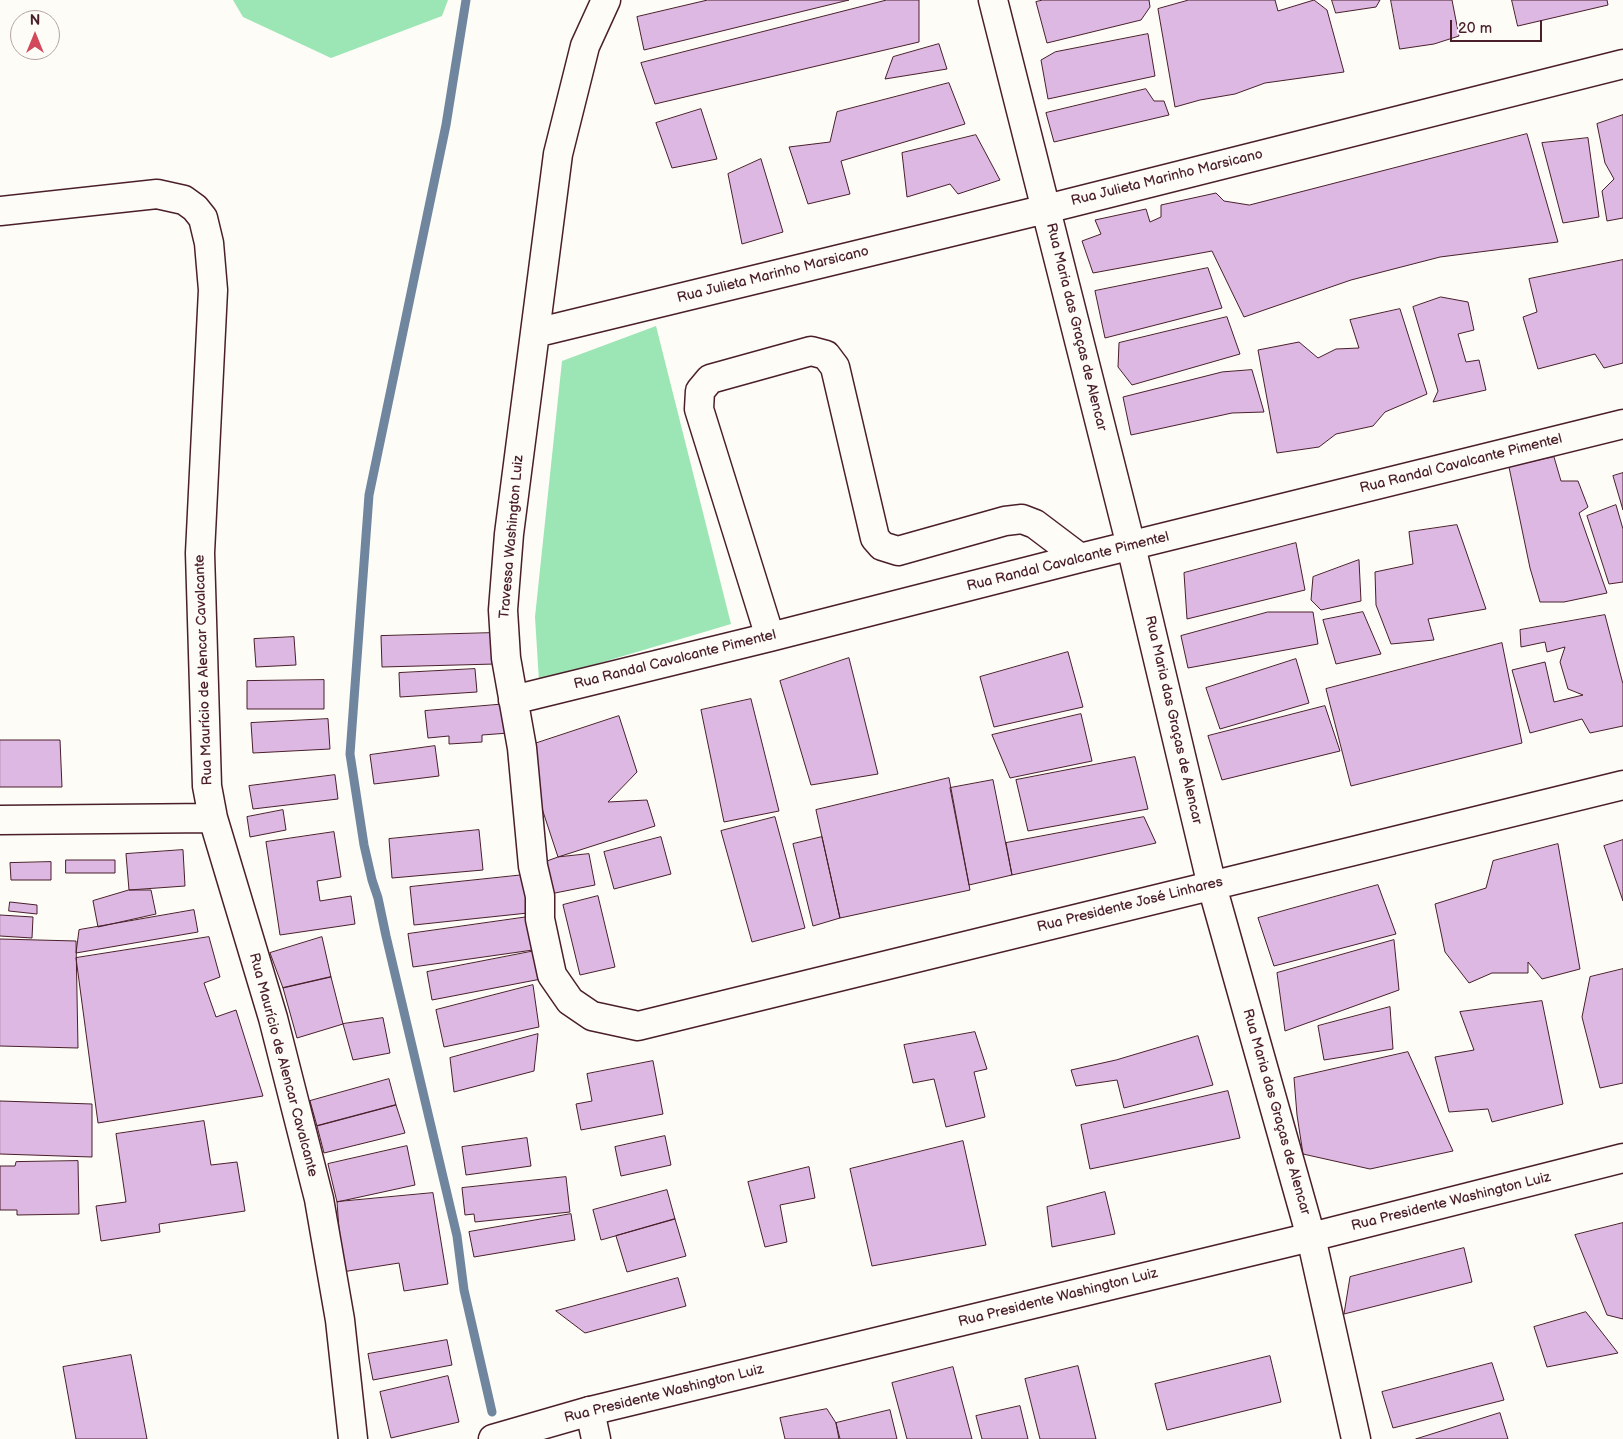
<!DOCTYPE html>
<meta charset="utf-8">
<style>
body{margin:0}
#map{position:relative;width:1623px;height:1439px;overflow:hidden;background:#fdfcf7;font-family:"Balsamiq Sans",sans-serif}
canvas{display:block}
.north{position:absolute;left:10px;top:10px;width:50px;height:50px;box-sizing:border-box;background:#fdfcf7;border:1px solid #b5a4a5;border-radius:50%;rotate:0deg;font-size:14px;font-weight:700;line-height:20px;text-align:center;color:#4a1f2b}
.north::after{content:'';display:block;margin:auto;width:18px;height:22px;background:#d1495b;clip-path:polygon(50% 0,100% 100%,50% 72%,0 100%)}
.scale{position:absolute;left:1450px;top:20px;width:92px;height:22px;box-sizing:border-box;border:2px solid #4a1f2b;border-top:0;padding-left:6px;font-size:15px;line-height:18px;white-space:nowrap;color:#4a1f2b;-webkit-text-stroke:4px #fdfcf7;paint-order:stroke}
</style>
<div id="map">
<canvas width="1623" height="1439"></canvas>
<div class="north">N</div>
<div class="scale">20 m</div>
</div>
<script>
const ctx = document.querySelector('canvas').getContext('2d');
ctx.lineJoin = 'round';
function paint(path, color) { ctx.fillStyle = color; ctx.fill(path, 'evenodd'); }
function strokePath(path, color, width, dash) { ctx.strokeStyle = color; ctx.lineWidth = width; ctx.lineCap = dash ? 'butt' : 'round'; ctx.setLineDash(dash || []); ctx.stroke(path); }
function drawText(font, color, halo, rows, align = 'center') {
  ctx.font = font + ' "Balsamiq Sans",sans-serif'; ctx.lineWidth = 5; ctx.setLineDash([]); ctx.textBaseline = 'middle'; ctx.strokeStyle = halo; ctx.fillStyle = color; for (const [text, x, y, turn = 0] of rows) {
    ctx.save(); ctx.translate(x, y); ctx.rotate((+turn || 0) * Math.PI / 180); ctx.textAlign = isNaN(turn) ? turn : align; if (halo) ctx.strokeText(text, 0, 0); ctx.fillText(text, 0, 0); ctx.restore();
  }
}
paint(new Path2D(`
 M233 0H448L442 16 331 58 243 17Z
 M656 326 731 624 539 681 535 617 562 361Z`), '#9ce5b4');
strokePath(new Path2D(`
 M466 0 446 125 369 495 350 754 364 845 372 880 378 898 386 936 457 1236 464 1290 492 1412`), '#70859e', 9);
const building = new Path2D(`
 M708 0H849L644 50 637 17Z
 M887 0H919V42L655 104 641 63Z
 M1043 0H1149L1150 7 1141 20 1047 43 1036 2Z
 M1189 0H1275L1278 11 1314 0 1327 10 1344 72 1265 83 1235 94 1200 100 1175 107 1158 9Z
 M1332 0H1380L1376 7 1336 13Z
 M1391 0H1452L1459 36 1434 44 1400 49Z
 M1512 0H1607L1608 5 1518 26Z
 M1148 34 1155 76 1048 99 1041 60 1055 52Z
 M939 44 947 69 885 79 893 57Z
 M949 83 965 124 841 161 850 194 808 204 789 147 830 142 837 112Z
 M1146 89 1154 101H1164L1169 115 1054 142 1046 113Z
 M701 109 717 159 672 168 656 123Z
 M1623 115V218L1607 221 1602 191 1614 179 1605 163 1597 124Z
 M1527 134 1558 242 1440 257 1351 280 1244 317 1212 251 1093 273 1082 241 1101 234 1095 220 1146 209 1150 222 1161 217V205L1216 193 1224 201 1249 205Z
 M976 135 1000 180 958 194 950 184 907 197 902 153Z
 M1588 138 1599 217 1563 223 1542 143Z
 M761 159 783 232 742 244 728 174Z
 M1623 260V363L1604 368 1595 354 1538 369 1523 317 1537 312 1529 279Z
 M1208 268 1222 308 1105 338 1095 291Z
 M1441 297 1468 302 1474 330 1458 334 1466 362 1479 360 1486 390 1433 402 1438 391 1413 307Z
 M1400 309 1427 394 1385 412 1373 426 1336 434 1319 447 1277 453 1258 350 1299 342 1318 358 1336 349 1359 348 1350 320Z
 M1227 317 1240 354 1132 385 1118 367 1119 343Z
 M1252 370 1264 412 1232 413 1131 435 1123 397 1222 372Z
 M1554 457 1561 481H1578L1588 507 1579 513 1607 593 1564 602H1540L1530 568 1509 467Z
 M1623 473V510L1613 476Z
 M1616 505 1623 529V582L1609 584 1587 516Z
 M1457 525 1486 609 1428 619 1434 640 1391 644 1376 605 1375 572 1413 564 1409 532Z
 M1296 543 1305 590 1187 619 1184 573Z
 M1359 560 1361 601 1321 610 1311 600 1313 577Z
 M1268 612H1313L1318 644 1188 668 1181 636Z
 M1363 612 1381 654 1336 664 1323 620Z
 M1605 615 1623 684V726L1590 733 1582 719 1530 733 1512 670 1545 662 1554 702 1583 695 1568 689 1560 662 1565 647 1547 652 1545 642 1521 647 1520 630Z
 M493 633 495 664 382 667 381 636Z
 M294 637 296 665 256 667 254 639Z
 M1502 643 1522 743 1351 786 1326 689Z
 M1068 652 1083 707 994 727 980 677Z
 M849 658 878 774 811 785 780 681Z
 M1296 659 1309 703 1220 729 1206 688Z
 M475 669 477 692 400 697 399 673Z
 M324 680V709H247V681Z
 M751 699 779 811 724 822 701 710Z
 M507 704 509 733 482 735V742L449 744V736L428 738 425 711Z
 M1325 706 1340 751 1222 780 1208 736Z
 M1081 714 1092 761 1010 778 992 735Z
 M619 716 637 772 608 802 647 800 655 826 558 857 522 748Z
 M328 719 330 749 253 753 251 723Z
 M0 740H60L62 787H0Z
 M435 746 439 776 374 784 370 755Z
 M1135 757 1148 809 1028 831 1016 780Z
 M335 775 338 799 253 809 249 786Z
 M949 778 970 890 840 918 816 810Z
 M993 780 1012 875 969 885 950 788Z
 M283 810 286 830 250 837 247 817Z
 M775 817 805 928 752 942 721 831Z
 M1144 817 1156 843 1012 875 1006 843Z
 M479 830 483 870 392 878 389 839Z
 M334 832 341 877 317 881 320 901 351 896 355 924 280 935 266 842Z
 M661 837 671 874 614 889 604 852Z
 M822 837 840 918 813 926 793 844Z
 M1623 840V901L1604 846Z
 M1558 844 1580 969 1542 979 1528 962V973H1492L1469 983 1445 952 1435 904 1486 888 1493 861Z
 M183 850 185 886 129 890 126 854Z
 M589 854 595 885 540 896 533 866 558 857Z
 M66 860H115V873H66Z
 M51 862V880H11L10 863Z
 M524 875 528 913 414 925 410 887Z
 M1378 885 1396 934 1274 966 1258 918Z
 M129 890H151L156 914 98 927 93 901Z
 M598 896 615 967 580 975 563 905Z
 M10 902 37 905V914L9 911Z
 M194 910 198 932 76 953 79 930Z
 M0 915 33 917 32 938 0 936Z
 M528 917 533 950 413 967 408 934Z
 M209 937 220 977 204 983 216 1017 236 1010 263 1096 98 1123 76 958Z
 M322 937 331 977 283 988 270 953Z
 M0 939 76 941 78 1048 0 1046Z
 M1394 940 1399 990 1285 1031 1277 973Z
 M535 951 541 979 432 1000 427 972Z
 M1623 969V1083L1600 1088 1582 1017 1590 977Z
 M331 977 343 1024 297 1038 283 988Z
 M533 985 539 1027 444 1047 436 1010Z
 M1542 1001 1563 1104 1492 1122 1488 1109 1449 1112 1435 1057 1474 1050 1460 1012Z
 M1390 1007 1393 1049 1324 1060 1318 1026Z
 M383 1018 390 1053 353 1060 343 1024Z
 M975 1032 987 1069 974 1072 985 1117 946 1127 934 1079 913 1083 904 1045Z
 M538 1034 534 1071 454 1092 450 1058Z
 M1198 1036 1213 1085 1124 1108 1117 1080 1076 1086 1071 1070 1116 1060Z
 M1408 1052 1453 1151 1370 1169 1303 1154 1297 1115 1294 1078Z
 M653 1061 663 1114 581 1130 576 1104 592 1101 587 1074Z
 M389 1079 396 1105 317 1126 310 1101Z
 M1228 1091 1240 1138 1090 1169 1081 1125Z
 M0 1101 92 1104V1157L0 1154Z
 M396 1105 405 1133 324 1153 317 1126Z
 M204 1121 211 1165 237 1162 245 1211 159 1224 160 1232 101 1241 96 1206 126 1202 116 1134Z
 M665 1136 671 1165 621 1176 615 1147Z
 M527 1138 531 1166 466 1175 462 1147Z
 M963 1141 986 1245 872 1266 850 1169Z
 M407 1146 415 1185 337 1202 328 1164Z
 M78 1161 79 1214 17 1215V1210H0V1166H15L16 1162Z
 M809 1167 815 1198 780 1205 787 1242 765 1247 748 1182Z
 M566 1177 570 1212 475 1222 474 1214 465 1215 462 1188Z
 M667 1190 675 1219 601 1240 593 1210Z
 M1105 1192 1115 1234 1052 1247 1047 1207Z
 M433 1193 448 1284 404 1291 399 1263 342 1272 337 1202Z
 M571 1214 575 1240 474 1257 469 1232Z
 M675 1219 686 1256 627 1272 616 1236Z
 M1623 1223V1319L1607 1315 1575 1235Z
 M1464 1248 1472 1282 1344 1314 1350 1277Z
 M678 1278 686 1306 585 1333 556 1311Z
 M1586 1312 1618 1353 1547 1367 1534 1327Z
 M447 1340 452 1365 373 1380 368 1354Z
 M131 1355 147 1439H76L63 1367Z
 M1270 1356 1281 1402 1167 1430 1155 1384Z
 M1492 1363 1504 1400 1393 1428 1382 1392Z
 M1078 1366 1096 1439H1040L1025 1379Z
 M953 1367 972 1439H907L892 1383Z
 M448 1376 459 1422 391 1438 380 1392Z
 M1020 1406 1028 1439H982L976 1416Z
 M827 1409 836 1423 839 1439H785L780 1418Z
 M890 1410 897 1439H840L836 1423Z
 M1500 1413 1508 1439H1416Z`);
paint(building, '#dcb8e2');
strokePath(building, '#4a1f2b', 1);
const minor = new Path2D(`
 M606 0 585 46 558 154 509 534 503 610 506 658 522 748 533 866 540 896V919L552 975 570 1001 592 1016 638 1026 1623 785
 M993 0 1131 546 1212 886 1311 1237 1356 1439
 M0 211 157 194 184 200 195 208 203 218 209 243 213 290 200 553 207 786 213 818 273 1018 319 1199 340 1320 353 1439
 M535 333 1046 209 1623 64
 M770 637 699 409 700 391 710 379 811 351 826 355 835 367 875 538 882 546 898 551 1005 521 1022 519 1035 524 1080 558
 M513 700 770 637 1080 558 1623 424
 M0 820 213 818
 M590 1411 596 1439`);
const major = new Path2D(`
 M493 1439 590 1411 1311 1237 1623 1158`);
strokePath(minor, '#4a1f2b', 31);
strokePath(major, '#4a1f2b', 31);
strokePath(minor, '#fdfcf7', 28);
strokePath(major, '#fdfcf7', 28);
drawText('14px', '#4a1f2b', '#fdfcf7', [
 ["Rua Julieta Marinho Marsicano",1167,178,-14],
 ["Rua Julieta Marinho Marsicano",773,275,-14],
 ["Rua Maria das Graças de Alencar",1076,327,76],
 ["Rua Randal Cavalcante Pimentel",1461,464,-14],
 ["Travessa Washington Luiz",512,537,-85],
 ["Rua Randal Cavalcante Pimentel",1068,562,-14],
 ["Rua Randal Cavalcante Pimentel",675,660,-14],
 ["Rua Maurício de Alencar Cavalcante",204,670,-92],
 ["Rua Maria das Graças de Alencar",1173,720,77],
 ["Rua Presidente José Linhares",1130,905,-14],
 ["Rua Maurício de Alencar Cavalcante",283,1065,75],
 ["Rua Maria das Graças de Alencar",1276,1112,74],
 ["Rua Presidente Washington Luiz",1451,1202,-14],
 ["Rua Presidente Washington Luiz",1058,1298,-14],
 ["Rua Presidente Washington Luiz",664,1394,-14]
]);
</script>
